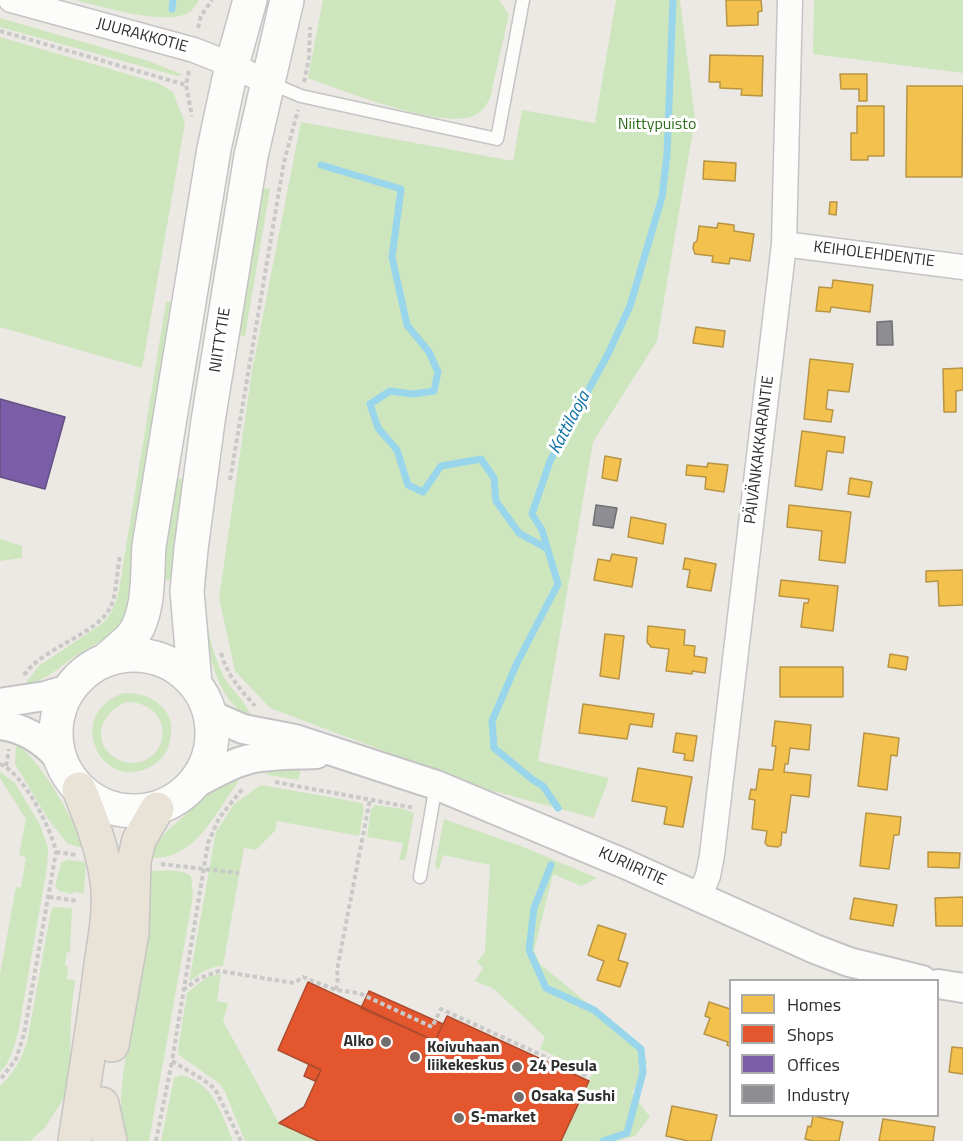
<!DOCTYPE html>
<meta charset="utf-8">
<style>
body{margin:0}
#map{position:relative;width:963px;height:1141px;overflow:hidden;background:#ece8e4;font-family:"Titillium Web",sans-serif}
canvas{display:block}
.legend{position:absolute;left:729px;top:979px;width:210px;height:138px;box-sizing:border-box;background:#fff;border:2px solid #ababab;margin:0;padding:8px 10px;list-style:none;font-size:18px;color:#2e2e2e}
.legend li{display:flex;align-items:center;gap:12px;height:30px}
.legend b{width:30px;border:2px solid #ababab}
</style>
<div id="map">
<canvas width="963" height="1141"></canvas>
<ul class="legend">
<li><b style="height:16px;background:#f2c14e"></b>Homes</li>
<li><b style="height:16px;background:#e4572e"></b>Shops</li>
<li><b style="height:16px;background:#7b5ea7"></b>Offices</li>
<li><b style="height:16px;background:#8d8d92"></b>Industry</li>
</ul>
</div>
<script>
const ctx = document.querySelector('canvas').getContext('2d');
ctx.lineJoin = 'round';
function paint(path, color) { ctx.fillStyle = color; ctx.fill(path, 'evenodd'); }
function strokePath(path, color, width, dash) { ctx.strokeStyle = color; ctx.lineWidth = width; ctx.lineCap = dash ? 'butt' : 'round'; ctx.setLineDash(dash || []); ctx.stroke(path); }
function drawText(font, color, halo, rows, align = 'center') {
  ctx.font = font + ' "Titillium Web",sans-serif'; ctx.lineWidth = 6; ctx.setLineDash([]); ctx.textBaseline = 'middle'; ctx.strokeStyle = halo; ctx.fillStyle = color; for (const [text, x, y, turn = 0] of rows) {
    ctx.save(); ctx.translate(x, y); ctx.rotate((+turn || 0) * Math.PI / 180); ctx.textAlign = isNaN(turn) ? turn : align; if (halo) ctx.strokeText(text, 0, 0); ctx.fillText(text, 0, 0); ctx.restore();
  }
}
paint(new Path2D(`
 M75 0H199C197 3 194 9 191 11 171 28 99 6 75 0Z
 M323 0H499L509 14 490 98C485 107 481 114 470 117 434 127 344 91 308 78Z
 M616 0H680L695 119 657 341 593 442 538 761 609 778 594 818 482 788 270 708 235 671 219 598 252 371 301 122 513 161 522 110 595 123Z
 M814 0H963V73L813 54Z
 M0 18 149 61 183 75 177 76 0 27Z
 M0 37 158 83 173 92 185 123 142 368 0 327Z
 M261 188 270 189 245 336 236 335Z
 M166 302H173L127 616C111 638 88 647 67 662 53 672 43 682 25 684L40 665 100 625C112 616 115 605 119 590Z
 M173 477 187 480 170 580 158 579Z
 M0 539 22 546V558L0 561Z
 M202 565 208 566C200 601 208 643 223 675 228 687 252 707 250 717 202 692 205 611 202 565Z
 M124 693C152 692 178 710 170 741 168 752 161 761 152 766 102 795 62 714 124 693ZM127 702C178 703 170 765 130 763 122 762 114 758 109 753 91 733 106 709 127 702Z
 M16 743C40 760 75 819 83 848L68 844 48 819 15 764Z
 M302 767 298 780 269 775 261 770Z
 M0 772 15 783 40 825 48 848 47 867 19 1028C15 1043 12 1061 0 1072V974L16 887 21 888 26 858 19 855 26 819 0 778Z
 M240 775V778L236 785C215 814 194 860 152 858L157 842 167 831 202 800 209 791Z
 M261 785 362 803 364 809 359 836 277 821 275 831 256 850 244 848 223 966C209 966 199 974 189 982L216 832 234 804Z
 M375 805 404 809 414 813 406 858 404 860H399L403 843 367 837 371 810Z
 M444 819 526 848 597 878 581 886 553 874 534 951 540 964 643 1049 647 1063 632 1093 650 1117 635 1136 617 1141H561L592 1073 540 1049 545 1037 494 989 475 981 483 968 477 962 485 952 490 865 443 855 439 869H437L435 864Z
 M67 860 86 862 84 893 74 892 72 894 60 891 55 887 61 863Z
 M147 871C161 871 180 868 191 876L193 896 149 1141H124C113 1092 133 1027 140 977 144 942 145 906 147 871Z
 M53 907 72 908 70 953 67 952 65 966H68L67 979 75 980 71 1015 70 1065 65 1096 45 1128 30 1141H0V1086C14 1073 21 1060 27 1042L51 911Z
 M221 974 217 1001 228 1003 223 1021 279 1123 318 1141H245L225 1092 220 1084 179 1055 178 1050 187 993 207 977Z
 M181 1075C214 1083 221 1113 233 1141H161L174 1078Z`), '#cee6be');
const homes = new Path2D(`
 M726 0H761L762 11 758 12V25L727 26Z
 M710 55 763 56 762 96 741 95 742 89 720 88V82H709Z
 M840 74H867V101H859V89H841Z
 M907 86H963L962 177H906Z
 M857 106H884V156H868V160H851V133H857Z
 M704 161 736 163 735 181 703 179Z
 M830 202H837L836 215 829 214Z
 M718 223 734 225V231L754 234 750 261 730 258 729 264 712 262 713 256 695 254 693 248 694 243 697 241 699 226 717 228Z
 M833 280 873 285 870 312 831 307 830 312 816 311 819 287 832 288Z
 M696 327 725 331 723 347 693 343Z
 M810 359 853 364 849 392 828 390 826 409 833 410 831 422 804 419Z
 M963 368V390L956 391V412H944L943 369Z
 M802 431 845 437 843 453 827 451 822 490 795 486Z
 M605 456 621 459 617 481 602 478Z
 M708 463 728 465 724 492 705 489 706 477 686 475 687 465 707 467Z
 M850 478 872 482 869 497 848 494Z
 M789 505 851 512 845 563 819 560 822 531 787 527Z
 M631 517 666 524 663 544 628 537Z
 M612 554 637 558 632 587 594 580 598 559 610 561Z
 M685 558 716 564 711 591 687 587 690 570 683 569Z
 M963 570V605L939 606 938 581 926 582V571Z
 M781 580 838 586 833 631 801 627 804 603H808L809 599 779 596Z
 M648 626 685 630 684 645 695 646 694 656 707 658 705 673 692 671V674L666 671 669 649 651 647 647 642Z
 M605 634 624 636 619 679 600 676Z
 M890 654 908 657 906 670 888 667Z
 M780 667H843V697H780Z
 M583 704 654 714 652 727 630 724 627 739 579 733Z
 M775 721 811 725 809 750 790 748 788 764H785L784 772 811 775 809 797 791 795 786 833 782 832 781 845 778 847 768 846 765 843 767 831 752 829 755 800 749 799 751 789 756 790 759 769 773 770 776 746H772Z
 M676 733 697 736 693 761 684 760 685 754 673 752Z
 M864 733 899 738 897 756 891 755 887 790 858 786Z
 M638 768 692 777 683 827 664 824 667 807 632 801Z
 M866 813 901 817 899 835H894L889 869 860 866Z
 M928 852 960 853 959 868 928 867Z
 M963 897V926H936L935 898Z
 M854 898 897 905 893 926 850 919Z
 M598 925 626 934 618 960 628 963 620 987 597 980 604 961 588 955Z
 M709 1002 730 1009V1047L727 1045 728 1042 704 1034 710 1018 705 1016Z
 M952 1047 963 1048V1074L949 1072Z
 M672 1106 717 1115 711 1141H688L666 1136Z
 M813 1116 843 1122 839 1141H813L805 1139 808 1126 811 1127Z
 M883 1119 935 1127 933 1141H879Z`);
paint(homes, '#f2c14e');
strokePath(homes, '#b79544', 1.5);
const shops = new Path2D(`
 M308 982 435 1041 447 1016 589 1081 561 1141H318L279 1123 304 1107 321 1070 278 1050Z
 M369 991 443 1024 435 1041 361 1008Z
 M309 1064 321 1070 315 1081 304 1076Z`);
paint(shops, '#e4572e');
strokePath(shops, '#ad4b2e', 1.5);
const offices = new Path2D(`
 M0 399 65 417 45 489 0 477Z`);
paint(offices, '#7b5ea7');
strokePath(offices, '#645083', 1.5);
const industry = new Path2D(`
 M892 321 893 345H877V322Z
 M596 505 617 508 613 528 593 525Z`);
paint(industry, '#8d8d92');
strokePath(industry, '#707074', 1.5);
strokePath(new Path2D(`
 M172 9 173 0
 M321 165 401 189 392 257 407 325 429 352 438 372 434 391 413 394 390 391 370 404 378 428 397 450 408 485 423 492 441 466 481 459 494 478 496 501 519 533 546 548
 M558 808 543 786 533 780 494 748 492 721 517 663 558 584 542 530 532 514 550 461 608 354 630 306 662 197 667 155 673 0
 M551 865 534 908 529 950 546 988 594 1010 641 1049 643 1072 627 1133 603 1141`), '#99d6ec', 7);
const service = new Path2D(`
 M270 83 301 96 497 139 523 0
 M420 877 436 785`);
const minor = new Path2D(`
 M11 0 194 50 232 65 268 83
 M784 244 963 267
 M699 896 708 876 712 855 784 244 790 0`);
const tertiary = new Path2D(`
 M0 703 45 696 69 689
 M211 715 243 729 295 739 436 785 625 864 815 949 849 962 922 980
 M0 725C25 728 43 740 59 758
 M195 784C212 775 231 763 250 759 271 754 294 755 316 754
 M938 984 963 988`);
const secondary = new Path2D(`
 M56 733a78 78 0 1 1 156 0a78 78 0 1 1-156 0Z
 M106 660C115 652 127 643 134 634 150 610 147 573 149 546L214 149 232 65 250 0
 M195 684 187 591 191 549 208 421 251 156 287 0`);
const trunk = new Path2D(`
 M112 1045 132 933 134 861 139 840 157 809
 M102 1104 110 1141
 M75 1141C84 1082 94 1023 101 964 105 937 111 908 107 881 103 849 91 819 79 789`);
strokePath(service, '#c5c4c5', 15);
strokePath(minor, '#c5c4c5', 27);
strokePath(tertiary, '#c5c4c5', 32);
strokePath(secondary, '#c5c4c5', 36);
strokePath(trunk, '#c6c5c4', 36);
strokePath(new Path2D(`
 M198 28 201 16 212 0
 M0 31 186 85
 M189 71 186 85 192 116
 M304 82 309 58 310 27
 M230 480 284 162 298 110
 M221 653C227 675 240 689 255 706
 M24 675C43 647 99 634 111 606 117 591 117 571 120 555
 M0 764C24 774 51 828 56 852L24 1034 16 1059 0 1080
 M6 766 9 749
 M275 782 415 808
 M56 852 76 855
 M161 864 239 873
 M49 897 78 901
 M183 990 200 978 219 971 294 983 303 977 336 990 359 993 432 1027 441 1009 587 1076
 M336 990 338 977 337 970 370 799
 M156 1141 172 1061
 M241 1141 215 1089 205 1081 172 1061 208 843 219 818 244 787`), '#c9c9c8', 4, [4.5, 3]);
strokePath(service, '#fcfcfb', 12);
strokePath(minor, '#fcfcfb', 24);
strokePath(tertiary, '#fcfcfb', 28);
strokePath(secondary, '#fcfcfb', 33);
strokePath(trunk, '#e9e2d6', 33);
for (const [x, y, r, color] of [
 [386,1042,6,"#706f6e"],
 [415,1057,6,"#706f6e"],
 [517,1067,6,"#706f6e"],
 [519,1097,6,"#706f6e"],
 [459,1118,6,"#706f6e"]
]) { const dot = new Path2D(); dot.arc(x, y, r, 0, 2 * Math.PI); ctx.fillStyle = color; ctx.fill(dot); strokePath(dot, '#fff', 2); }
drawText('16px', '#2e2e2e', '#fff', [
 ["JUURAKKOTIE",142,36,15],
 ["KEIHOLEHDENTIE",874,255,7],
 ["NIITTYTIE",221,340,-81],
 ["PÄIVÄNKAKKARANTIE",760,450,-83],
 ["KURIIRITIE",632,867,24]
]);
drawText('16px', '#2c6e1b', '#fff', [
 ["Niittypuisto",657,125]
]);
drawText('bold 16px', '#2e2e2e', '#fff', [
 ["Alko",374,1042,"right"],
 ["Koivuhaan",427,1048],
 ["liikekeskus",427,1066],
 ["24 Pesula",529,1067],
 ["Osaka Sushi",531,1097],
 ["S-market",471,1118]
], 'left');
drawText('italic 18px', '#0d6fa3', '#fff', [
 ["Kattilaoja",570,423,-62]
]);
</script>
